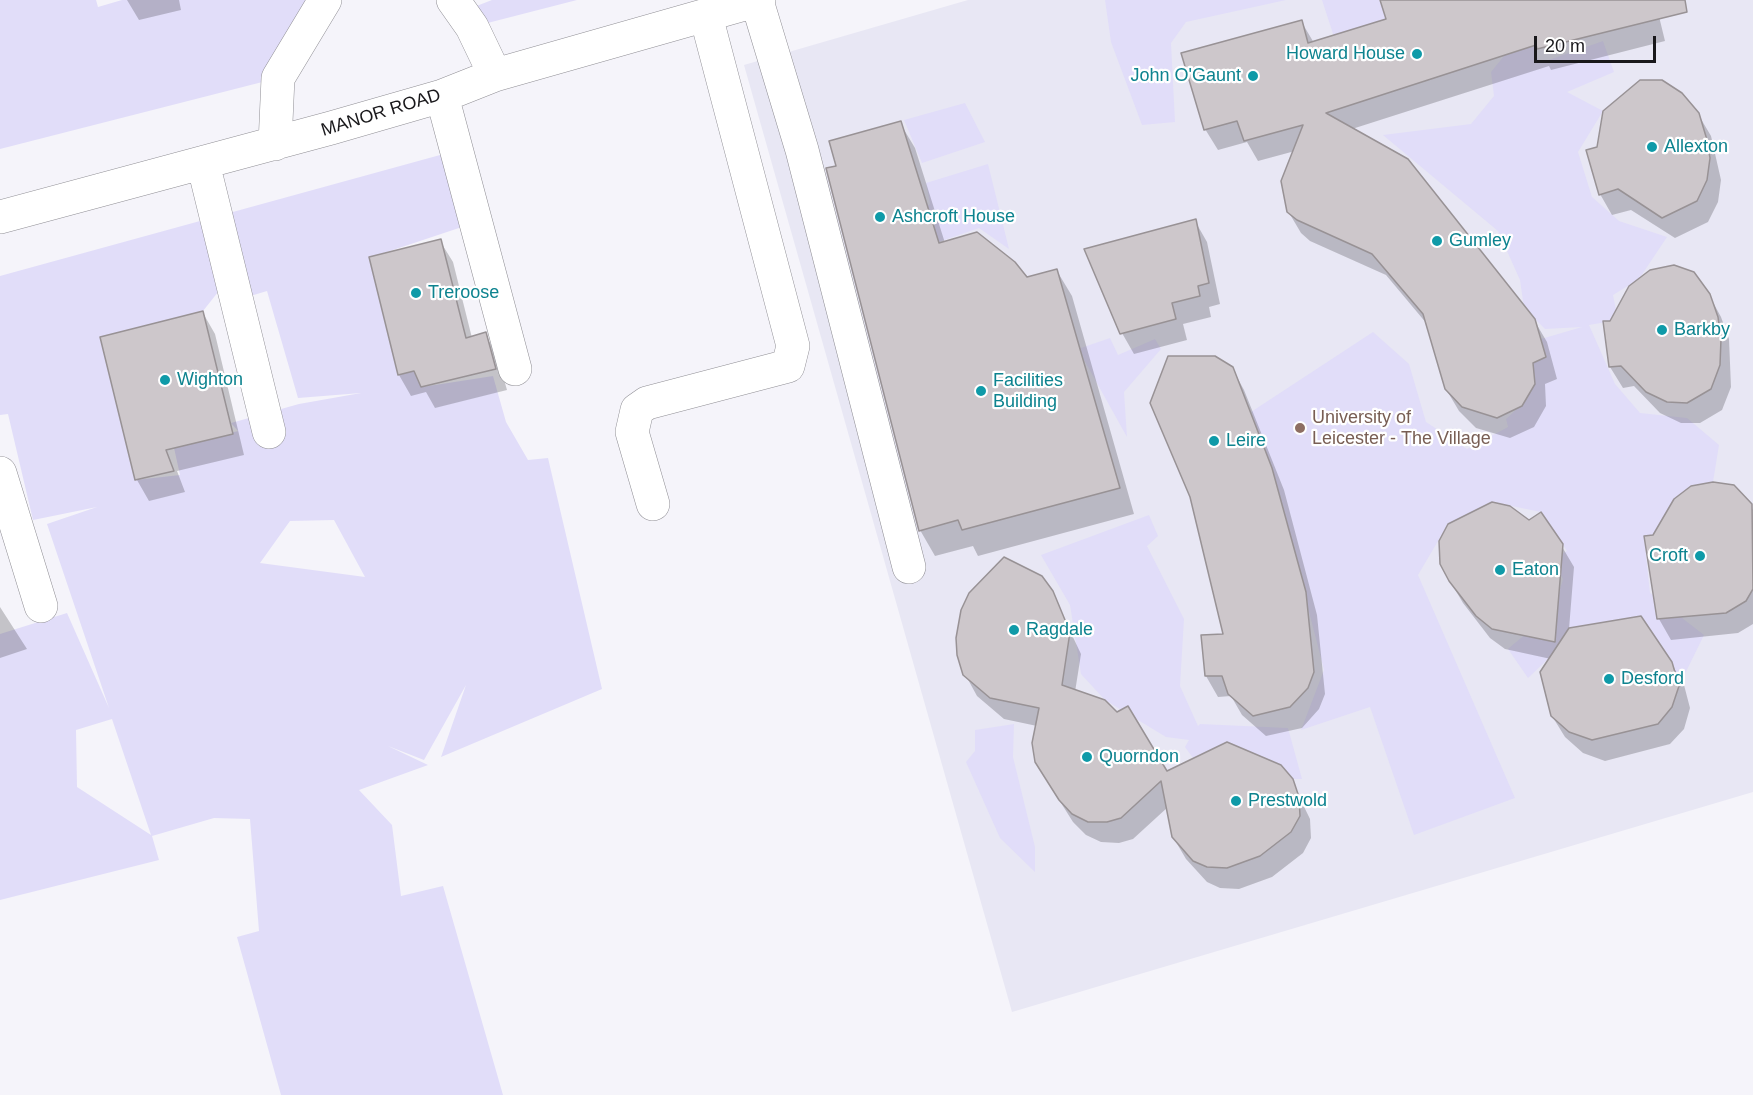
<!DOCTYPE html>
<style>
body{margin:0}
#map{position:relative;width:1753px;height:1095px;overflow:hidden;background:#f5f4fa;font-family:Helvetica,sans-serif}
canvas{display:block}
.scale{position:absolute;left:1534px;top:36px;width:122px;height:27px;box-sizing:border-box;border:3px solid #19181b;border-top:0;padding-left:8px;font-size:18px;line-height:21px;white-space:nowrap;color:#19181b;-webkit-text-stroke:4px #fff;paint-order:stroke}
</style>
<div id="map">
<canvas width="1753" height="1095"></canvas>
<div class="scale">20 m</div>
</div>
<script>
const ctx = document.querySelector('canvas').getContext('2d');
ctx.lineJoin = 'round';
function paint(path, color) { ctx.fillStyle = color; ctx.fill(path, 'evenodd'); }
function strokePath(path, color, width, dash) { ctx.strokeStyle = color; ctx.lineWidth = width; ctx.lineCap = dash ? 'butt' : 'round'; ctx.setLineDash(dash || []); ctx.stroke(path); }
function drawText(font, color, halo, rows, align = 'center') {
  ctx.font = font + ' Helvetica,sans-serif'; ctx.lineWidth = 4.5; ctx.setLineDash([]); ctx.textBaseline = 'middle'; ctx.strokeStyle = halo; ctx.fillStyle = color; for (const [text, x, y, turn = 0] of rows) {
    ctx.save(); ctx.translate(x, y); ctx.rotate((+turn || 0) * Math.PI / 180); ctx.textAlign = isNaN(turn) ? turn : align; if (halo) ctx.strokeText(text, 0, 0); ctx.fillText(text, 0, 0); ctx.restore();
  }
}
paint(new Path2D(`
 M968 0H1753V792L1012 1012 744 65Z`), '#e8e7f4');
paint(new Path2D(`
 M0 0H96L98 7 122 0H314L278 78 0 149Z
 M492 0H577L472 27 461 12Z
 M1105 0H1286L1186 22 1171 43 1175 122 1142 125 1111 42Z
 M1322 0H1380L1386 19 1364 26 1368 39 1338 49Z
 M1533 33 1537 57 1540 63 1603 41 1614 72 1567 92 1603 111 1578 152 1592 197 1619 221 1667 237 1639 279 1613 295 1618 320 1589 325 1615 384 1640 413 1687 418 1719 445 1713 482C1681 488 1664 500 1664 533L1644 537 1650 593 1704 635 1679 686 1672 662 1659 643 1616 620 1568 628 1570 645 1550 657 1528 678 1508 649C1533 628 1555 611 1563 579L1552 560 1567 551 1541 512 1492 502 1448 524 1418 575 1515 798 1414 835 1370 707 1301 730 1324 670 1272 468 1251 412 1373 332 1409 364 1426 422 1467 449 1508 427 1506 419 1518 408 1535 384 1533 363 1546 357 1541 339 1582 327 1545 329 1524 308 1520 280 1498 231 1383 135 1471 124 1494 96 1491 72 1513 45Z
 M965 103 985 142 922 163 904 120Z
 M451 152 471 224 372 257 398 375 417 369 422 387 493 376 506 422 528 460 548 458 602 689 441 757 466 685 424 760 388 746 428 765 359 790 392 825 401 896 443 886 503 1095H281L237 937 259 931 250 819 214 818 152 836 159 860 0 900V634L67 613 109 708 47 524 97 507 33 520 8 414 0 415V276ZM222 287 237 300 267 291 298 398 361 393 299 404 231 423 238 431 174 448 180 475 135 480 100 337 203 311ZM334 520 365 577 260 563 290 521ZM112 719 151 835 77 787 76 730Z
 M988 164 1009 249 979 228 924 247 912 216 930 204 926 183Z
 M1110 338 1118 355 1155 339 1161 349 1124 392 1127 437 1078 349Z
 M1149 515 1158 536 1147 546 1184 619 1180 686 1198 726 1200 724 1288 728 1302 779H1293L1237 761 1228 742 1196 762 1185 747 1189 740 1166 737 1105 700 1081 674 1070 605 1041 555Z
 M1014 724 1013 757 1035 847V872L1000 838 966 762 975 751V730Z`), '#e1ddf9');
paint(new Path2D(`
 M127 0H179L181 10 139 20Z
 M1381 0H1655L1665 41 1551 70 1549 66 1352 129 1534 320 1547 342 1557 379 1545 384 1546 406 1534 427 1510 438 1476 428 1459 411 1446 389 1427 324 1386 275 1310 241 1301 233 1288 211 1295 151 1258 161 1247 142 1218 150 1205 129 1301 21 1314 43 1388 20Z
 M1698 114 1711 136 1721 180 1718 202 1708 222 1675 238 1631 210 1612 215 1600 194 1598 148Z
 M900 123 915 148 945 243 1027 278 1057 271 1072 296 1134 514 978 556 973 546 935 556 920 530 838 167Z
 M1195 221 1207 242 1220 304 1209 307 1211 317 1183 324 1187 340 1134 354 1122 333Z
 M440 241 453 262 472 338 485 334 497 355 507 390 435 408 426 392 411 396 399 375Z
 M1709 295 1721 317 1729 339 1731 387 1722 410 1700 423H1681L1660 413 1634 386 1623 388 1610 367 1604 323Z
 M203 313 215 334 244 455 177 471 185 492 149 501 137 480 102 338Z
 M1232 368 1244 390 1284 490 1317 615 1325 694 1319 709 1302 728 1266 736 1242 715 1231 696 1218 697 1206 676 1225 636Z
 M1750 505 1753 510V624L1738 633 1671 640 1659 619 1654 536Z
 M1561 545 1574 567 1569 629 1671 663 1684 685 1690 708 1684 729 1670 744 1605 761 1583 753 1565 737 1552 716 1551 659 1505 649 1490 638 1463 603 1450 581Z
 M1051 591 1081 654 1075 692 1166 773 1291 780 1310 819 1311 838 1303 853 1272 877 1239 889 1220 888 1207 882 1186 859 1173 837 1168 807 1133 839 1119 843 1101 842 1086 835 1073 822 1049 784 1037 726 1004 719 977 696 965 674Z
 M0 607 27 649 0 658Z`), '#0003');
const building = new Path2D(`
 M1380 0H1685L1687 12 1537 49 1536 45 1326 113 1408 159 1535 319 1546 357 1533 363 1535 384 1522 406 1497 418 1462 407 1445 389 1423 314 1372 254 1297 220 1287 212 1281 181 1303 125 1244 141 1237 121 1204 130 1181 53 1302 20 1308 43 1386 19Z
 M1640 80H1662L1682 93 1699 113 1707 140 1710 158 1707 180 1697 201 1662 218 1618 189 1599 195 1586 150 1597 147 1603 111Z
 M901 121 939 243 977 232 1015 262 1027 277 1057 269 1120 488 962 530 958 520 919 531 826 168 836 166 829 141Z
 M1196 219 1209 283 1198 286 1200 296 1172 303 1176 319 1120 334 1084 249Z
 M441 239 466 338 486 332 496 369 421 387 414 371 398 375 369 257Z
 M1674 265 1694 272 1710 294 1718 317 1721 339 1720 365 1711 389 1687 403 1667 402 1646 392 1621 366 1609 367 1603 321H1610L1629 286 1650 270Z
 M203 311 233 434 166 450 174 471 135 480 100 337Z
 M1168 356H1215L1233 367 1272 468 1306 592 1314 672 1308 688 1290 707 1253 716 1228 694 1222 676H1205L1201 635 1223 634 1190 497 1150 403Z
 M1713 482 1734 485 1752 504 1753 589 1746 601 1726 613 1657 619 1644 536 1653 535 1674 499 1691 486Z
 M1492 502 1510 506 1529 520 1541 512 1563 544 1555 642 1492 629 1476 616 1449 581 1440 564 1439 541 1448 524Z
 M1004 557 1042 576 1053 591 1070 632 1062 685 1105 700 1117 712 1128 706 1167 771 1227 742 1281 765 1293 779 1299 797 1300 816 1291 832 1260 856 1227 868 1207 867 1193 861 1172 837 1161 781 1121 818 1107 822H1088L1072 814 1059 800 1035 762 1032 743 1039 708 990 698 963 675 957 655 956 638 961 610 969 593Z
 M1641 616 1672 662 1679 686 1672 707 1658 724 1592 740 1569 732 1551 716 1540 672 1569 628Z`);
paint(building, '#cdc7cb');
strokePath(building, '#989295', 1.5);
const minor = new Path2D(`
 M453 0 472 27 495 75
 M757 1 802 150 909 567
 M442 96 515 369
 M275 144 278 78 325 0
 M203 163 269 432
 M0 217 331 128 442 96 495 75 759 0
 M0 473 41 606
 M653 504 632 432 637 410 647 403 788 366 793 346 706 16`);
strokePath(minor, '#908f95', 34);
strokePath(minor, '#fff', 33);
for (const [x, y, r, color] of [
 [1417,54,6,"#0f9aa8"],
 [1253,76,6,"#0f9aa8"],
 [1652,147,6,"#0f9aa8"],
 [880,217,6,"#0f9aa8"],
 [1437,241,6,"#0f9aa8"],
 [416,293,6,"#0f9aa8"],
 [1662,330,6,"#0f9aa8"],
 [165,380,6,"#0f9aa8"],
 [981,391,6,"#0f9aa8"],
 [1300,428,6,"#8d6e63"],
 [1214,441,6,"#0f9aa8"],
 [1700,556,6,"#0f9aa8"],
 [1500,570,6,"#0f9aa8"],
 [1014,630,6,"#0f9aa8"],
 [1609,679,6,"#0f9aa8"],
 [1087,757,6,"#0f9aa8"],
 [1236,801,6,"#0f9aa8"]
]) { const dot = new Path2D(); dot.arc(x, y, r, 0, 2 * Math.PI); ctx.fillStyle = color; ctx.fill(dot); strokePath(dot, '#fff', 2); }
drawText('18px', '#0d838f', '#fff', [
 ["Howard House",1405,54,"right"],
 ["John O'Gaunt",1241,76,"right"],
 ["Allexton",1664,147],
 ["Ashcroft House",892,217],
 ["Gumley",1449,241],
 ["Treroose",428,293],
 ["Barkby",1674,330],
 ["Wighton",177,380],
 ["Facilities",993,381],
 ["Building",993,402],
 ["Leire",1226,441],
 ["Croft",1688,556,"right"],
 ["Eaton",1512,570],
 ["Ragdale",1026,630],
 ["Desford",1621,679],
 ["Quorndon",1099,757],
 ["Prestwold",1248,801]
], 'left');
drawText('18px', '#19181b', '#fff', [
 ["MANOR ROAD",381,113,-17]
]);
drawText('18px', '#785e54', '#fff', [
 ["University of",1312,418],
 ["Leicester - The Village",1312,439]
], 'left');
</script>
